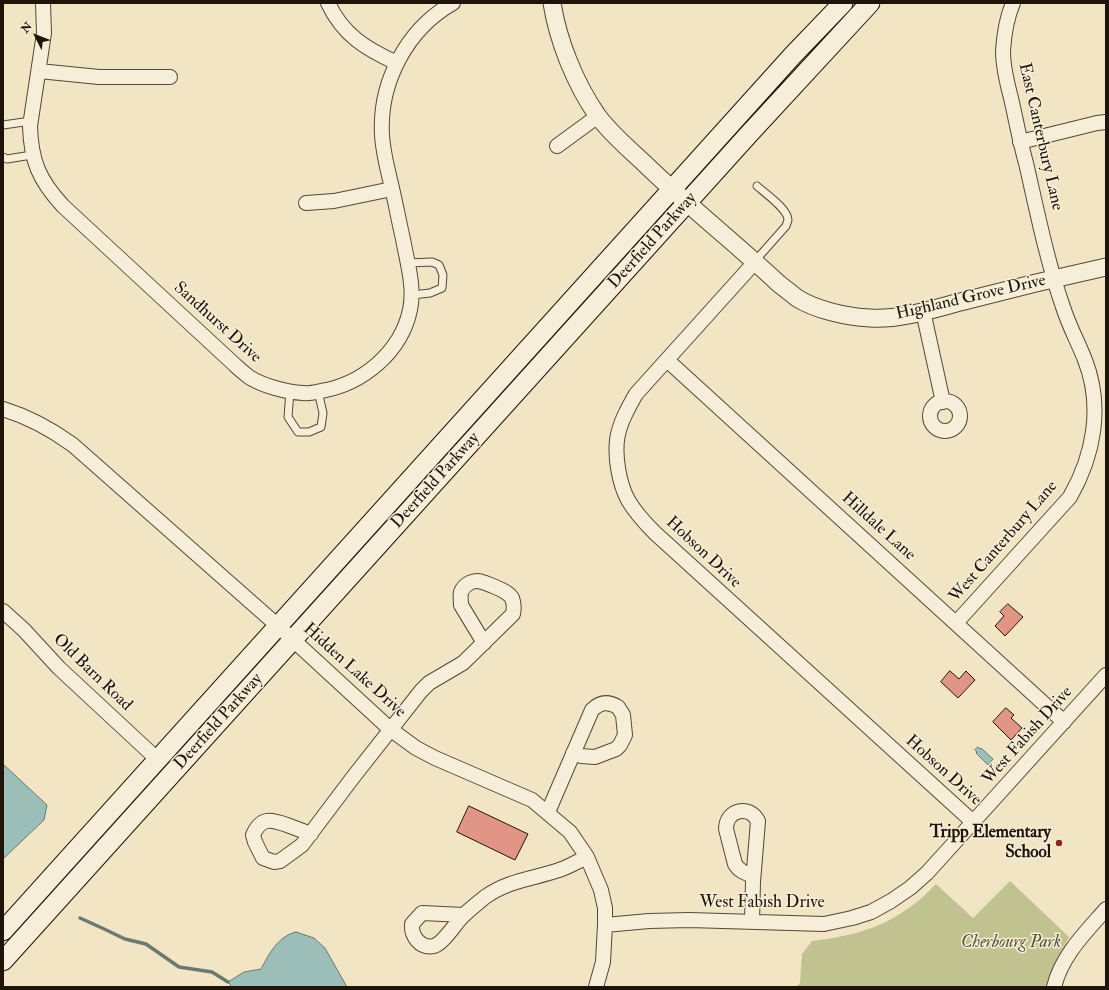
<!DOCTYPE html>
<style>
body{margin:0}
#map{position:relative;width:1109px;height:990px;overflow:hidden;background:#f2e5c4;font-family:"IM FELL Double Pica",serif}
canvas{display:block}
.frame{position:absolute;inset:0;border:4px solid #1f1409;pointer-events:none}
.north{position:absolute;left:16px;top:16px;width:40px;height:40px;-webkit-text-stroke:3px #f7eed9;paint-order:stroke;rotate:312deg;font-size:11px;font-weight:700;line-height:16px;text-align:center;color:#1f1409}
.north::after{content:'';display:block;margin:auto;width:14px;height:18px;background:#1f1409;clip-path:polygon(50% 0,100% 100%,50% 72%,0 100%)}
</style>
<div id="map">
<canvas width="1109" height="990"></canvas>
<div class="frame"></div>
<div class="north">N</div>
</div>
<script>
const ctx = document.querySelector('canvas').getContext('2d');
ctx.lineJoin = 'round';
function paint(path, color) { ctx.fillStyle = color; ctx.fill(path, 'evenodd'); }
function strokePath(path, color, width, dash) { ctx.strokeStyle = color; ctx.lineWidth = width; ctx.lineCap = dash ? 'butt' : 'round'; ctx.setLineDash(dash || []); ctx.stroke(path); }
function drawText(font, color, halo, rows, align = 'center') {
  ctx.font = font + ' "IM FELL Double Pica",serif'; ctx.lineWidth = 3; ctx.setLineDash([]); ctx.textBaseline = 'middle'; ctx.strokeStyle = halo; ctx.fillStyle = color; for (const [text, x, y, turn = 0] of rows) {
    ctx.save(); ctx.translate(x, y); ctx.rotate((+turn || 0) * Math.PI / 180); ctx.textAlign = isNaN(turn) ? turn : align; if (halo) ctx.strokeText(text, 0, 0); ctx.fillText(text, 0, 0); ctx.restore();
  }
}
paint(new Path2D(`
 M1010 881 1069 937C1059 953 1051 968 1047 987H796L800 983 802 954 812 941C863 935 899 923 936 884L973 918Z`), '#c0c390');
const water = new Path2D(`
 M978 747 980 749 981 748 993 759 988 765 976 753 977 752 975 750Z
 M3 764 47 805 44 820 3 859Z
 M296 932 314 938 325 948 347 987H232L228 982 244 972 261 969C269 954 278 936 296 932Z`);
paint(water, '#9cbeb9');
strokePath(water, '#6a7a73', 1);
strokePath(new Path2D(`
 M80 918 102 928 125 939 146 944 179 967 212 972 228 982`), '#6a7a73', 3.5);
const building = new Path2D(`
 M1008 604 1023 617 1005 636 995 626 1004 616 1000 612Z
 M950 671 959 679 966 671 975 680 958 698 941 682Z
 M1006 708 1014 715 1011 718 1022 728 1011 740 993 722Z
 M469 806 528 834 515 860 457 832Z`);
paint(building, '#e09585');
strokePath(building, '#1f1409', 1);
const service = new Path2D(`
 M3 125 31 121
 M3 157 7 159 32 155
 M755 261 786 226 788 220C788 209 766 194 757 186
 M408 263 432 262 439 265 443 275 442 288 430 293 412 295
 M290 391 288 417 298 432H309L321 427 323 413 318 391`);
const minor = new Path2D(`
 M43 3 44 33 30 126C31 161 39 180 63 206L235 365C239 369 244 373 249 377 263 386 286 392 303 393 309 394 316 392 321 391 363 384 401 352 410 310 415 287 407 262 403 239 399 222 396 205 392 188 388 171 383 153 382 135 379 82 407 29 453 3
 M328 3C343 35 366 49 397 63
 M39 71 99 77H170
 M1020 142 1097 123 1106 122
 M557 146 598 116
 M306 203 334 201 392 189
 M755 262 636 394C628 408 619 424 617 440 615 458 619 483 628 500 635 512 645 523 655 533L973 822
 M923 311 943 402
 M667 360 1064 722
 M930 416a15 15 0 1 1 30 0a15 15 0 1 1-30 0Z
 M3 409C29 417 51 429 73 445L278 626 390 729 416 748 435 758 532 800 570 832 587 857 601 890 605 908V925L603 962 596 987
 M3 611 24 630 59 668 157 759
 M956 623 1070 497C1094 455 1103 406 1085 360 1078 342 1069 326 1063 307 1047 261 1037 211 1026 163 1020 142 1016 120 1011 98 1007 83 1003 67 1003 51 1004 35 1007 17 1013 3
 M548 812 592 710C600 702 608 701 618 707L623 715 625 735 620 745 616 749 595 757 581 756 573 753
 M311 834C303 831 295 828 287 825 270 819 261 817 253 835L255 842 263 858 274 862 280 861 302 845 354 776 421 691 429 683 463 663 513 614C514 609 514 603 512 598 508 592 500 589 493 586 490 585 486 583 482 582 474 579 464 584 461 592 460 596 461 601 461 605L484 643
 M464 915 422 913 412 924C411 936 420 949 434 946 444 943 456 922 464 915 470 909 478 903 485 897 509 880 533 879 559 870 569 867 578 861 587 857
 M752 922 753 882 758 821C749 804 726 810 726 829L735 864C739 871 745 873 753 876
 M605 925 649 921 689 920 824 924 852 918 871 912 891 901 910 888 927 873 1106 675
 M1054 987C1062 955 1085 933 1106 909`);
const tertiary = new Path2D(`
 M552 3C558 41 575 83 597 115 610 133 628 148 644 163 687 205 734 242 778 283 784 288 791 293 797 298 816 310 847 317 870 318 902 320 936 308 968 300 1014 288 1060 277 1106 267`);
const secondary = new Path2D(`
 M3 931 793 55 843 3
 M3 961 749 134 870 3`);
strokePath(service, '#544838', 9);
strokePath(minor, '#544838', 16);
strokePath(tertiary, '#544838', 19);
strokePath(secondary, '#1f1409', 21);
strokePath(service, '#f7eed9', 7);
strokePath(minor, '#f7eed9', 14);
strokePath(tertiary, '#f7eed9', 17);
strokePath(secondary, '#f7eed9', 19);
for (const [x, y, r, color] of [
 [1059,843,4,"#8f2418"]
]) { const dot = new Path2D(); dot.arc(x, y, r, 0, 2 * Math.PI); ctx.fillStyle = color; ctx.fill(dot); strokePath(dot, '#f7eed9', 1.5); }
drawText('17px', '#1f1409', '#f7eed9', [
 ["East Canterbury Lane",1040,137,77],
 ["Deerfield Parkway",653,241,-48],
 ["Highland Grove Drive",971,298,-13],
 ["Sandhurst Drive",217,323,42],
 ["Deerfield Parkway",436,481,-48],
 ["Hilldale Lane",878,527,42],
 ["West Canterbury Lane",1004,542,-49],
 ["Hobson Drive",703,553,43],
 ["Hidden Lake Drive",354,671,42],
 ["Old Barn Road",92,673,44],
 ["Deerfield Parkway",219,722,-48],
 ["West Fabish Drive",1028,736,-48],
 ["Hobson Drive",943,771,42],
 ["West Fabish Drive",762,903]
]);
drawText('bold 17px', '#1f1409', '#f7eed9', [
 ["Tripp Elementary",1051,833],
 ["School",1051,853]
], 'right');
drawText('italic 17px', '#575138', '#f7eed9', [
 ["Cherbourg Park",1011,943]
]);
</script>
